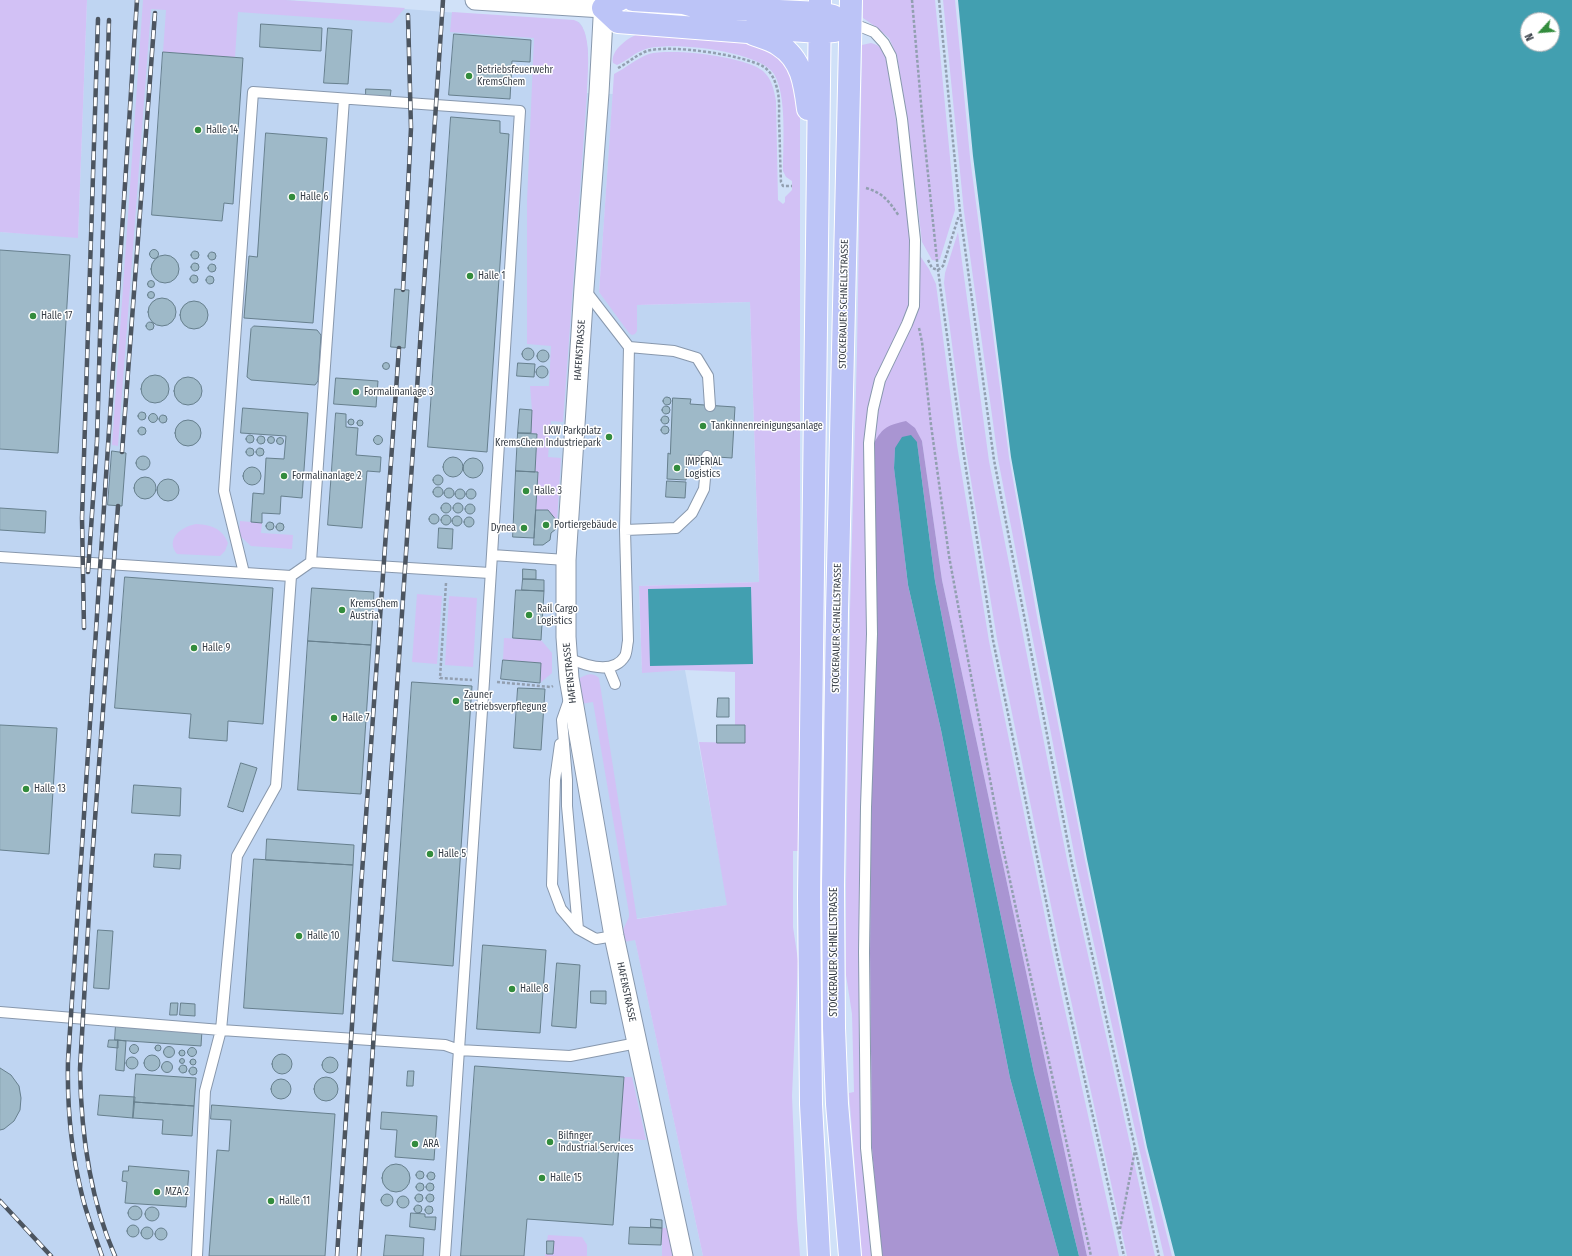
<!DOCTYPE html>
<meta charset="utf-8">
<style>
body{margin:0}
#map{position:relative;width:1572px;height:1256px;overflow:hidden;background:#d0e1f8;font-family:"Fira Sans Condensed",sans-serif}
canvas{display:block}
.north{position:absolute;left:1520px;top:12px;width:40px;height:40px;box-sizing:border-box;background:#fff;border:1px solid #afb1b5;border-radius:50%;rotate:244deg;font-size:11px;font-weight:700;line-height:16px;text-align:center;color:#363d46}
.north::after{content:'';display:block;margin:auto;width:14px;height:18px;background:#338c3d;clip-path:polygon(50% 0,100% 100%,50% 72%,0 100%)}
</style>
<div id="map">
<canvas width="1572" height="1256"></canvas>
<div class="north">N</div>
</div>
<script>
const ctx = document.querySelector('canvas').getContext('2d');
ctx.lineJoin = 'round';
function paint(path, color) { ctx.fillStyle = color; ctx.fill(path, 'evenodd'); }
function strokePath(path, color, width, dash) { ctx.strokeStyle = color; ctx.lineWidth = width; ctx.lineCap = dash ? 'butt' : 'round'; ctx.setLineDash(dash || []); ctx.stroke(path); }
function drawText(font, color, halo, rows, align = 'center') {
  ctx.font = font + ' "Fira Sans Condensed",sans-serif'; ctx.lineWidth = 3; ctx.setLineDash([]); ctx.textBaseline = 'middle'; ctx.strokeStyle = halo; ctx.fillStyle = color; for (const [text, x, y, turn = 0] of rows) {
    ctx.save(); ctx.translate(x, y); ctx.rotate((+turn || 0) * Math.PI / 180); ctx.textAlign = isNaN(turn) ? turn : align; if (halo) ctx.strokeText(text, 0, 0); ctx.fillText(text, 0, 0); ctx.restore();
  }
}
paint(new Path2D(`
 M87 0H285L579 22 582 26 585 34 588 50 587 93 613 94 599 292 637 331V305L750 302 759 582 639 586 642 672 685 670 728 905 628 920 625 941 635 939 703 1256H0V232L78 237Z`), '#bfd5f2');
paint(new Path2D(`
 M0 0H87L78 238 0 232Z
 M143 0H285L405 8 392 23 238 12 235 57 163 52 166 10 151 9 118 446 112 445Z
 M863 0H935L955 210 940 259 937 261 932 260 922 242 907 118 897 56 889 38 876 27 863 18Z
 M943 0H955L970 157 1009 457 1038 622 1085 860 1145 1148 1172 1256H1164L1139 1148 1076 863 998 459 964 212Z
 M452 12 574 20C594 26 587 76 587 93L563 422 551 421 548 457 561 458 557 521 548 510H536L538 473 535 472 537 434 531 433 532 410 530 386H549L551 346 527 344V201L534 38 450 32Z
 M640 33 746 40 783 59 800 99V851H793V927L798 960 792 1096 797 1218 800 1256H703L635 940 624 942 622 932 629 917V913L593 702 580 704 577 680C585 675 591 671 599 678L637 919 727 905 699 742 745 743V725H735V672L685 670 642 673 639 586 759 582 750 302 637 305V331L635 334 632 335 629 333 599 292 614 74C626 68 637 58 649 54 671 48 745 56 763 71 772 79 774 90 776 101L778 200 783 204 785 202V197L792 190V181L786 177 783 171C783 145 787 95 774 74 760 51 671 41 646 49 635 52 627 61 617 65L613 63C610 50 629 37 640 33Z
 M871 43C881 45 883 51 886 59L896 120 910 241 929 269 936 284 957 445 989 641 1053 956 1119 1256H1087L942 580 922 441 871 808 870 953 872 1148 881 1256H862L849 1093 854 1092 852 1014 846 975V885L850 610 857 351 862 45Z
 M958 232 989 461 1068 865 1155 1256H1127L1061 955 997 639 965 444 944 283 945 273Z
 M240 521 262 523 261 533 293 535 292 549 251 546 239 535Z
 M196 524C211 525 222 528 228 543L225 551 220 556 177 554C165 539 181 527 196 524Z
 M417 594 442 596 437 664 412 662Z
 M449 596 477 598 473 667 445 665Z
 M504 638 541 640 552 653V673L540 683 541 663 503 660Z
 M624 1077H632L646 1140 619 1138Z
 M662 1228H668L674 1256H662Z
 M548 1235 582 1237 587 1245V1256H545V1254H553L554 1241H547Z`), '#d2c1f5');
paint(new Path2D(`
 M906 421 915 428 922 441 942 580 1087 1256H1079L1034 1073 988 855 935 581 917 442 895 448 894 468 908 585 941 730 1010 1078 1059 1256H881L872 1148 870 953 874 443C883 427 888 425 906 421Z`), '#a995d2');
paint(new Path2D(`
 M958 0H1572V1256H1175L1147 1147 1087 859 1041 622 1011 457 973 156ZM1528 20H1552V44H1528Z
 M911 435 917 442 935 581 988 855 1034 1073 1079 1256H1059L1010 1078 941 730 908 585 894 468 895 448 902 437Z
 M751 587 753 664 650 666 648 589Z`), '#429fb0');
const building = new Path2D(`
 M261 24 322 28 321 51 260 47Z
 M328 28 352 30 348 84 324 83Z
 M454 34 531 40 530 62 512 61 510 99 449 95Z
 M163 52 243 58 233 204 224 203 222 221 152 215Z
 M366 89 391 90 390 98 366 96Z
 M451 117 500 121V133L509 134 487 452 428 447Z
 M266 133 327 138 313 323 244 318 249 256 257 257Z
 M149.5 254a4.5 4.5 0 1 1 9 0a4.5 4.5 0 1 1-9 0Z
 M0 250 70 255 58 453 0 449Z
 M191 255a4 4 0 1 1 8 0a4 4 0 1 1-8 0Z
 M208 256a4 4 0 1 1 8 0a4 4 0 1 1-8 0Z
 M151 269a14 14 0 1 1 28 0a14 14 0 1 1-28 0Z
 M191 267a4 4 0 1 1 8 0a4 4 0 1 1-8 0Z
 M208 268a4 4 0 1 1 8 0a4 4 0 1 1-8 0Z
 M190 279a4 4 0 1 1 8 0a4 4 0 1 1-8 0Z
 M206 280a4 4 0 1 1 8 0a4 4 0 1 1-8 0Z
 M147.5 284a3.5 3.5 0 1 1 7 0a3.5 3.5 0 1 1-7 0Z
 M395 289 409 290 405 348 391 347Z
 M147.5 295a3.5 3.5 0 1 1 7 0a3.5 3.5 0 1 1-7 0Z
 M148 312a14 14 0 1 1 28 0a14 14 0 1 1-28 0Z
 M180 315a14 14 0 1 1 28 0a14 14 0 1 1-28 0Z
 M146 326a4 4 0 1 1 8 0a4 4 0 1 1-8 0Z
 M254 326 317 330 321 335 318 381 315 385 251 380 247 377 251 329Z
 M522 354a6 6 0 1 1 12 0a6 6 0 1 1-12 0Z
 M537 356a6 6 0 1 1 12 0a6 6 0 1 1-12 0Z
 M382.5 366a3.5 3.5 0 1 1 7 0a3.5 3.5 0 1 1-7 0Z
 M518 363 535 364 534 377 517 376Z
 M536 372a6 6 0 1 1 12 0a6 6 0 1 1-12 0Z
 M141 389a14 14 0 1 1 28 0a14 14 0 1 1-28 0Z
 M174 391a14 14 0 1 1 28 0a14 14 0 1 1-28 0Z
 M336 378 378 381 376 407 334 404Z
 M663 401a4 4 0 1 1 8 0a4 4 0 1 1-8 0Z
 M673 398 691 399 690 404 735 407 732 458 688 455 686 480 667 479 668 453 670 454Z
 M662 410a4 4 0 1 1 8 0a4 4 0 1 1-8 0Z
 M243 408 308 413 302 498 281 496 280 514 262 513V523L251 522 253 493 264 494 266 458 284 459 286 436 241 433Z
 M520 409 532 410 531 433H518Z
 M138 416a4 4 0 1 1 8 0a4 4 0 1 1-8 0Z
 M336 413 346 414V427L358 428 356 455 381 457 380 472 367 471 362 528 328 525Z
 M148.5 418a4.5 4.5 0 1 1 9 0a4.5 4.5 0 1 1-9 0Z
 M159 419a4 4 0 1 1 8 0a4 4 0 1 1-8 0Z
 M661 420a4 4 0 1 1 8 0a4 4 0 1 1-8 0Z
 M348 422a3 3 0 1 1 6 0a3 3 0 1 1-6 0Z
 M175 433a13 13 0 1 1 26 0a13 13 0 1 1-26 0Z
 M357 423a3 3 0 1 1 6 0a3 3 0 1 1-6 0Z
 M661 430a4 4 0 1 1 8 0a4 4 0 1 1-8 0Z
 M138 431a4 4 0 1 1 8 0a4 4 0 1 1-8 0Z
 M518 433 537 434 535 472 516 471Z
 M246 439a4 4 0 1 1 8 0a4 4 0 1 1-8 0Z
 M373.5 440a4.5 4.5 0 1 1 9 0a4.5 4.5 0 1 1-9 0Z
 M257 440a4 4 0 1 1 8 0a4 4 0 1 1-8 0Z
 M267.5 440a3.5 3.5 0 1 1 7 0a3.5 3.5 0 1 1-7 0Z
 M276.5 441a3.5 3.5 0 1 1 7 0a3.5 3.5 0 1 1-7 0Z
 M256 452a4 4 0 1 1 8 0a4 4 0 1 1-8 0Z
 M246 452a4 4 0 1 1 8 0a4 4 0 1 1-8 0Z
 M112 451 126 453 122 506 108 505Z
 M136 463a7 7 0 1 1 14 0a7 7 0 1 1-14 0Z
 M443 467a10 10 0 1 1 20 0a10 10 0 1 1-20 0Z
 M463 468a10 10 0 1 1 20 0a10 10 0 1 1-20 0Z
 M243 476a9 9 0 1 1 18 0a9 9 0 1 1-18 0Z
 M516 471 538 472 534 538 513 537Z
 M433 480a5 5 0 1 1 10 0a5 5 0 1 1-10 0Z
 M134 488a11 11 0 1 1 22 0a11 11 0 1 1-22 0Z
 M157 490a11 11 0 1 1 22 0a11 11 0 1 1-22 0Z
 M667 481 686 482 685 498 666 497Z
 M433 492a5 5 0 1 1 10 0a5 5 0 1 1-10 0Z
 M444 493a5 5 0 1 1 10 0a5 5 0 1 1-10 0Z
 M466 494a5 5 0 1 1 10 0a5 5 0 1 1-10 0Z
 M455 494a5 5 0 1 1 10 0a5 5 0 1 1-10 0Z
 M441 508a5 5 0 1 1 10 0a5 5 0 1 1-10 0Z
 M453 508a5 5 0 1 1 10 0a5 5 0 1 1-10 0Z
 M465 509a5 5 0 1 1 10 0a5 5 0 1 1-10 0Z
 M0 508 46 511 45 533 0 530Z
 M536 510H548L557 521 556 529 551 533 550 540 543 545H534Z
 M429 519a5 5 0 1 1 10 0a5 5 0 1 1-10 0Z
 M441 520a5 5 0 1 1 10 0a5 5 0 1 1-10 0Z
 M452 521a5 5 0 1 1 10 0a5 5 0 1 1-10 0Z
 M464 522a5 5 0 1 1 10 0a5 5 0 1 1-10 0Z
 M266 526a4 4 0 1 1 8 0a4 4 0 1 1-8 0Z
 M276 527a4 4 0 1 1 8 0a4 4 0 1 1-8 0Z
 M439 528 453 529 452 549 438 548Z
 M523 569 536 570V579H523Z
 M125 577 273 588 263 724 228 721 227 741 189 738 191 714 115 708Z
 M523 579 544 580V591L522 590Z
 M312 588 374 592 371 645 308 641Z
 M516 590 544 591 541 640 513 638Z
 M308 641 371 645 361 794 298 790Z
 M503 660 541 663 540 683 501 679Z
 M412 682 472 686 453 966 393 961Z
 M518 688 545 689 541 750 514 748Z
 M718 698H729V717H717Z
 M0 725 57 728 49 854 0 850Z
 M717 725H745V743H717Z
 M241 763 257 768 243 812 228 807Z
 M134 785 181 788 180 816 132 813Z
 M267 839 354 845 353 865 266 860Z
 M155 854 181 855 180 869 154 867Z
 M254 859 353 865 343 1014 244 1008Z
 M98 930 113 931 109 989 94 988Z
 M483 945 546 950 540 1033 477 1029Z
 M557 963 580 965 576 1028 552 1026Z
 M591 991H606V1004L591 1003Z
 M171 1003H178L177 1015H170Z
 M181 1003 195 1004V1016L180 1015Z
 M116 1024 202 1030 201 1046 115 1040Z
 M109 1040H118V1048L108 1047Z
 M118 1040 126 1041 124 1071 116 1070Z
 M129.5 1049a4.5 4.5 0 1 1 9 0a4.5 4.5 0 1 1-9 0Z
 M155 1048a3 3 0 1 1 6 0a3 3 0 1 1-6 0Z
 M163.5 1052a5.5 5.5 0 1 1 11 0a5.5 5.5 0 1 1-11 0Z
 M187.5 1052a4.5 4.5 0 1 1 9 0a4.5 4.5 0 1 1-9 0Z
 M179 1053a3 3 0 1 1 6 0a3 3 0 1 1-6 0Z
 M272 1064a10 10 0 1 1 20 0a10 10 0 1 1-20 0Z
 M144 1063a8 8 0 1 1 16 0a8 8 0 1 1-16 0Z
 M126 1063a6 6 0 1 1 12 0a6 6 0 1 1-12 0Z
 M322 1065a8 8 0 1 1 16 0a8 8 0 1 1-16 0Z
 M179.5 1061a2.5 2.5 0 1 1 5 0a2.5 2.5 0 1 1-5 0Z
 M190 1062a3 3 0 1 1 6 0a3 3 0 1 1-6 0Z
 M161.5 1067a5.5 5.5 0 1 1 11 0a5.5 5.5 0 1 1-11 0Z
 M179 1069a4 4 0 1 1 8 0a4 4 0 1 1-8 0Z
 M475 1066 624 1077 613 1225 527 1219 524 1256H461Z
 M189 1071a4 4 0 1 1 8 0a4 4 0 1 1-8 0Z
 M0 1068 11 1075 19 1086 21 1098 20 1110 14 1121 4 1129 0 1130Z
 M408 1071H414L413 1086H407Z
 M136 1074 196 1078 194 1106 134 1102Z
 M314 1089a12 12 0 1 1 24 0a12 12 0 1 1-24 0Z
 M271 1089a10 10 0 1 1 20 0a10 10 0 1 1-20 0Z
 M100 1095 135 1097 133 1118 98 1115Z
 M134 1102 194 1106 192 1136 162 1134 163 1120 133 1118Z
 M212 1105 335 1114 325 1256H209L217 1150 229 1151 231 1120 211 1119Z
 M382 1112 437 1116 434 1160 395 1157 397 1130 381 1129Z
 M382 1178a14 14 0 1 1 28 0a14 14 0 1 1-28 0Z
 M129 1166 189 1171 186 1207 125 1203 127 1182 122 1181 123 1171H128Z
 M416 1175a4 4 0 1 1 8 0a4 4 0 1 1-8 0Z
 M427 1176a4 4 0 1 1 8 0a4 4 0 1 1-8 0Z
 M426 1187a4 4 0 1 1 8 0a4 4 0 1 1-8 0Z
 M416 1187a4 4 0 1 1 8 0a4 4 0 1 1-8 0Z
 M381 1200a6 6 0 1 1 12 0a6 6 0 1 1-12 0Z
 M415 1198a4 4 0 1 1 8 0a4 4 0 1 1-8 0Z
 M426 1198a4 4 0 1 1 8 0a4 4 0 1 1-8 0Z
 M397 1202a6 6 0 1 1 12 0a6 6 0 1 1-12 0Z
 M414 1209a4 4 0 1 1 8 0a4 4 0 1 1-8 0Z
 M128 1213a7 7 0 1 1 14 0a7 7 0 1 1-14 0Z
 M425 1210a4 4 0 1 1 8 0a4 4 0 1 1-8 0Z
 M145 1214a7 7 0 1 1 14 0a7 7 0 1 1-14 0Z
 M411 1213 425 1214V1217H436L435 1230 410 1227Z
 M651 1219 662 1220V1228L651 1227Z
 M127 1231a6 6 0 1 1 12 0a6 6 0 1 1-12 0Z
 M141 1233a6 6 0 1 1 12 0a6 6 0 1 1-12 0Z
 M630 1227 662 1228 661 1245 629 1244Z
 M155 1234a6 6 0 1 1 12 0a6 6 0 1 1-12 0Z
 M386 1235 424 1238 423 1256H384Z
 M547 1241H554L553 1254H547Z`);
paint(building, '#9eb9c8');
strokePath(building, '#67808e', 1);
const service = new Path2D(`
 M850 25 859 26 874 32 884 43 891 56 902 119 915 240 914 306 907 324 880 380 873 409 869 443 872 634 866 807 864 952 866 1148 877 1256
 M629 347 674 351 697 358 708 376 710 406
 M625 530 676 528 692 513 704 489 707 456
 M492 555 566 560
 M0 557 291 576 311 562 490 573
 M311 562 344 99
 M244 573 224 491 253 92 520 111 484 681 445 1256
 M568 658C584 665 613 676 625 656 627 652 627 645 628 641L625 530 629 347 585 290
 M608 667 615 684
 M569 700 562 720 567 780V806L578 929 596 939 614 936
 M560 744 555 780 552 885 561 909 578 929
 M0 1012 221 1030 445 1045 459 1050 570 1056 637 1043
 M197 1256 205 1091 221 1030 237 856 276 786 291 576`);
const minor = new Path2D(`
 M475 0 603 8
 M604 0 599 93 584 288 566 560V637L569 678 614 936 683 1256`);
const trunk = new Path2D(`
 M619 0 603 8 618 22 748 32 760 28 820 32 834 31
 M633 0 683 3 697 7 820 13 833 16
 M753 34C761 37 772 40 779 45 802 59 805 85 808 109
 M819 1256 811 1104 809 896 820 0
 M850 1256 837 1104 834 1028 833 885 837 612 851 0`);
strokePath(service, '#8898ad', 12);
strokePath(minor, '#8898ad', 21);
strokePath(trunk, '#fff', 24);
strokePath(new Path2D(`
 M912 0 923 126 938 270 962 444 993 640 1057 955 1124 1256
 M939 0 960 212 994 460 1072 864 1159 1256
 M618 68C628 63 636 55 647 51 669 44 745 55 764 67 770 71 774 78 776 85 780 96 779 109 779 121 780 141 780 162 781 182L783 186H792
 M866 188C883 193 889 201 899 216
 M928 260 932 268 938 270 943 266 959 215
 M919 328 922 342 931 425 949 556 1001 839 1091 1256
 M446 583 440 678 472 680
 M497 682 551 687 553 686
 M1119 1234 1135 1150`), '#929fb0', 2.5, [3, 2]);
strokePath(service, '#fff', 10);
strokePath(minor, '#fff', 19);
strokePath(trunk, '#bcc4f7', 22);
const rail = new Path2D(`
 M403 290 411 128 408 15
 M122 452 155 13
 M88 572 97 441 109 20
 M84 628 82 518 98 19
 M0 1201 51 1256
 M102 1256C95 1236 87 1216 82 1195 71 1151 67 1106 68 1061L137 0
 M115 1256C89 1197 81 1133 80 1069L92 860 118 506
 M337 1256 361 887 399 348
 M359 1256 443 0`);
strokePath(rail, '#4c5560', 4.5);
strokePath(rail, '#fff', 3, [9]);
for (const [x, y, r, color] of [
 [469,76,4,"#338c3d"],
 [198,130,4,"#338c3d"],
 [292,197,4,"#338c3d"],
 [470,276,4,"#338c3d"],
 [33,316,4,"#338c3d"],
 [356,392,4,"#338c3d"],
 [703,426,4,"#338c3d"],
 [609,437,4,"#338c3d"],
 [677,468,4,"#338c3d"],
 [284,476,4,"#338c3d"],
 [526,491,4,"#338c3d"],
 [546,525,4,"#338c3d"],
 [524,528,4,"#338c3d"],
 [342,610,4,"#338c3d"],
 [529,615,4,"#338c3d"],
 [194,648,4,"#338c3d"],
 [456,701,4,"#338c3d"],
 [334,718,4,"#338c3d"],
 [26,789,4,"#338c3d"],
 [430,854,4,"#338c3d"],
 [299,936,4,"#338c3d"],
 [512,989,4,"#338c3d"],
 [550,1142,4,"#338c3d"],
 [415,1144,4,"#338c3d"],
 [542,1178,4,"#338c3d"],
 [157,1192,4,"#338c3d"],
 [271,1201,4,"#338c3d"]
]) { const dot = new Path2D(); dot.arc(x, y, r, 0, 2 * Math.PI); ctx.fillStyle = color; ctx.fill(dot); strokePath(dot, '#fff', 1.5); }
drawText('10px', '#363d46', '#fff', [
 ["Betriebsfeuerwehr",477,70],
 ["KremsChem",477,82],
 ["Halle 14",206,130],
 ["Halle 6",300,197],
 ["Halle 1",478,276],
 ["Halle 17",41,316],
 ["Formalinanlage 3",364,392],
 ["Tankinnenreinigungsanlage",711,426],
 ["LKW Parkplatz",601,431,"right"],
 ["KremsChem Industriepark",601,443,"right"],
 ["IMPERIAL",685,462],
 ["Logistics",685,474],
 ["Formalinanlage 2",292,476],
 ["Halle 3",534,491],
 ["Portiergebäude",554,525],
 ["Dynea",516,528,"right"],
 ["KremsChem",350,604],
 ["Austria",350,616],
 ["Rail Cargo",537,609],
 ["Logistics",537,621],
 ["Halle 9",202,648],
 ["Zauner",464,695],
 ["Betriebsverpflegung",464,707],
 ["Halle 7",342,718],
 ["Halle 13",34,789],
 ["Halle 5",438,854],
 ["Halle 10",307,936],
 ["Halle 8",520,989],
 ["Bilfinger",558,1136],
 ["Industrial Services",558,1148],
 ["ARA",423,1144],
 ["Halle 15",550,1178],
 ["MZA 2",165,1192],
 ["Halle 11",279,1201]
], 'left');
drawText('10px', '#363d46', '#fff', [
 ["STOCKERAUER SCHNELLSTRASSE",844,304,-89],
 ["HAFENSTRASSE",580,350,-86],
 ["STOCKERAUER SCHNELLSTRASSE",837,628,-89],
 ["HAFENSTRASSE",570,673,-96],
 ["STOCKERAUER SCHNELLSTRASSE",834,952,-90],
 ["HAFENSTRASSE",626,992,78]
]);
</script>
